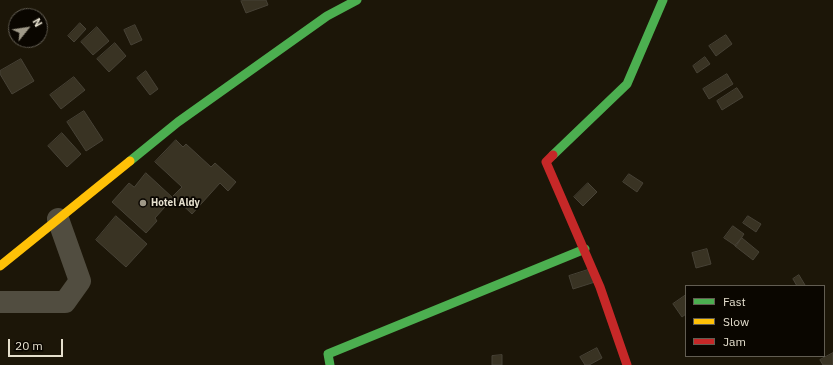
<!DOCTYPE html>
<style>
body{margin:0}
#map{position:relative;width:833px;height:365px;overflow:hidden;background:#1c1608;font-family:"IBM Plex Sans",sans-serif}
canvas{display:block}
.legend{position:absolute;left:685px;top:285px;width:140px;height:72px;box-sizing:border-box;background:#0a0600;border:1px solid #625d52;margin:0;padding:5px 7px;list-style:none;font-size:12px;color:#e5dfcd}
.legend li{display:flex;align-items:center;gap:8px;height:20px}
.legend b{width:20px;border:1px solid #625d52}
.north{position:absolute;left:8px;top:8px;width:40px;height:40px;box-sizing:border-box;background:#0a0600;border:1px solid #625d52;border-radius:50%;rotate:60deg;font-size:11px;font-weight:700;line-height:16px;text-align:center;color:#e5dfcd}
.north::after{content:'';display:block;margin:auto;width:14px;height:18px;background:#9f9988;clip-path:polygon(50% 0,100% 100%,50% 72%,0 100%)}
.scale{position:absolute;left:8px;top:339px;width:55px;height:18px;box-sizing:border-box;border:2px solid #e5dfcd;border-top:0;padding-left:5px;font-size:12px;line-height:14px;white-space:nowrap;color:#e5dfcd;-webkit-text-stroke:3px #0a0600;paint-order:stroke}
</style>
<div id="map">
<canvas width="833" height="365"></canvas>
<ul class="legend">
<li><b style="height:5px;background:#4caf50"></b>Fast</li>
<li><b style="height:5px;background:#ffc107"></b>Slow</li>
<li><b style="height:5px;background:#c62828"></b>Jam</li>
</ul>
<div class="north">N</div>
<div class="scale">20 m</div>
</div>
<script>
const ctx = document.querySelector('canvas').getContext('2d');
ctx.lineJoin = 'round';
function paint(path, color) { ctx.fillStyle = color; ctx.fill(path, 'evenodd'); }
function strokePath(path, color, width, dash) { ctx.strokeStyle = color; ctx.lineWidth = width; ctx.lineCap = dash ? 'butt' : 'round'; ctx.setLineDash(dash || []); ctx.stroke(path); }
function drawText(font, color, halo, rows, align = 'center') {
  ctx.font = font + ' "IBM Plex Sans",sans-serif'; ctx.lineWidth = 3.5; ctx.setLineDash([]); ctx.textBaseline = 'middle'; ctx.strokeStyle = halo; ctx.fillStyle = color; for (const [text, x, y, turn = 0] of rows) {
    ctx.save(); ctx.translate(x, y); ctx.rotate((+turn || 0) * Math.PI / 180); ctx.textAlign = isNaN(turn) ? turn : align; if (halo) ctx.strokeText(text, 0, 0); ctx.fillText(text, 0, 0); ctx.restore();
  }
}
const building = new Path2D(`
 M242 0H266L268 5 246 13 241 1Z
 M80 23 86 29 74 42 68 36Z
 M135 25 142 40 131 45 124 30Z
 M97 27 109 41 93 55 81 42Z
 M726 35 732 44 716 56 709 46Z
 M115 43 126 56 109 72 97 59Z
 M705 57 710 64 697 73 693 66Z
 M21 59 34 81 12 94 0 74V71Z
 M146 71 158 89 150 95 137 78Z
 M727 74 733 84 709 99 703 89Z
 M74 77 85 90 61 109 50 95Z
 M737 88 743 97 722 110 717 101Z
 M84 111 103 140 86 151 67 122Z
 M62 133 81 154 67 167 48 146Z
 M176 140 183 147 186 144 211 167 215 163 236 182 228 191 220 183 192 214 173 196 182 187 155 162Z
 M146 173 173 198 155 218 157 221 146 233 112 202 129 183 134 187Z
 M629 174 643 183 637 192 623 182Z
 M588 183 597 192 583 206 574 197Z
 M116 216 147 244 126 267 96 240Z
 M748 216 761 224 756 232 743 223Z
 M733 226 744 234 736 246 724 238Z
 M742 238 759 252 753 260 735 246Z
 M707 249 711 264 696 268 692 253Z
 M591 269 595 282 573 289 569 276Z
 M799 275 805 285 804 286H797L793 279Z
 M686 295V314L682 317 673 304Z
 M597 348 602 358 589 365H585L580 357Z
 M833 353V365H823L820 360Z
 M502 355V365H492V356Z`);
paint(building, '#393323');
strokePath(building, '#474236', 1);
strokePath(new Path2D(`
 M0 302H65L80 281 58 219`), '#514d40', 22);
strokePath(new Path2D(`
 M553 155 627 84 663 0
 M130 161 178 122 327 16 357 0
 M330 365 328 354 585 249`), '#4caf50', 9);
strokePath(new Path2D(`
 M0 266 130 161`), '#ffc107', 9);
strokePath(new Path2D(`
 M553 155 546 162 600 287 627 365`), '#c62828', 9);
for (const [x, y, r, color] of [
 [143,203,4,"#9f9988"]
]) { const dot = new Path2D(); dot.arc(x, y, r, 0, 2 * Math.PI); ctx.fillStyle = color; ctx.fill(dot); strokePath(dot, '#0a0600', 1.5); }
drawText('bold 10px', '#e5dfcd', '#0a0600', [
 ["Hotel Aldy",151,203]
], 'left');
</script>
